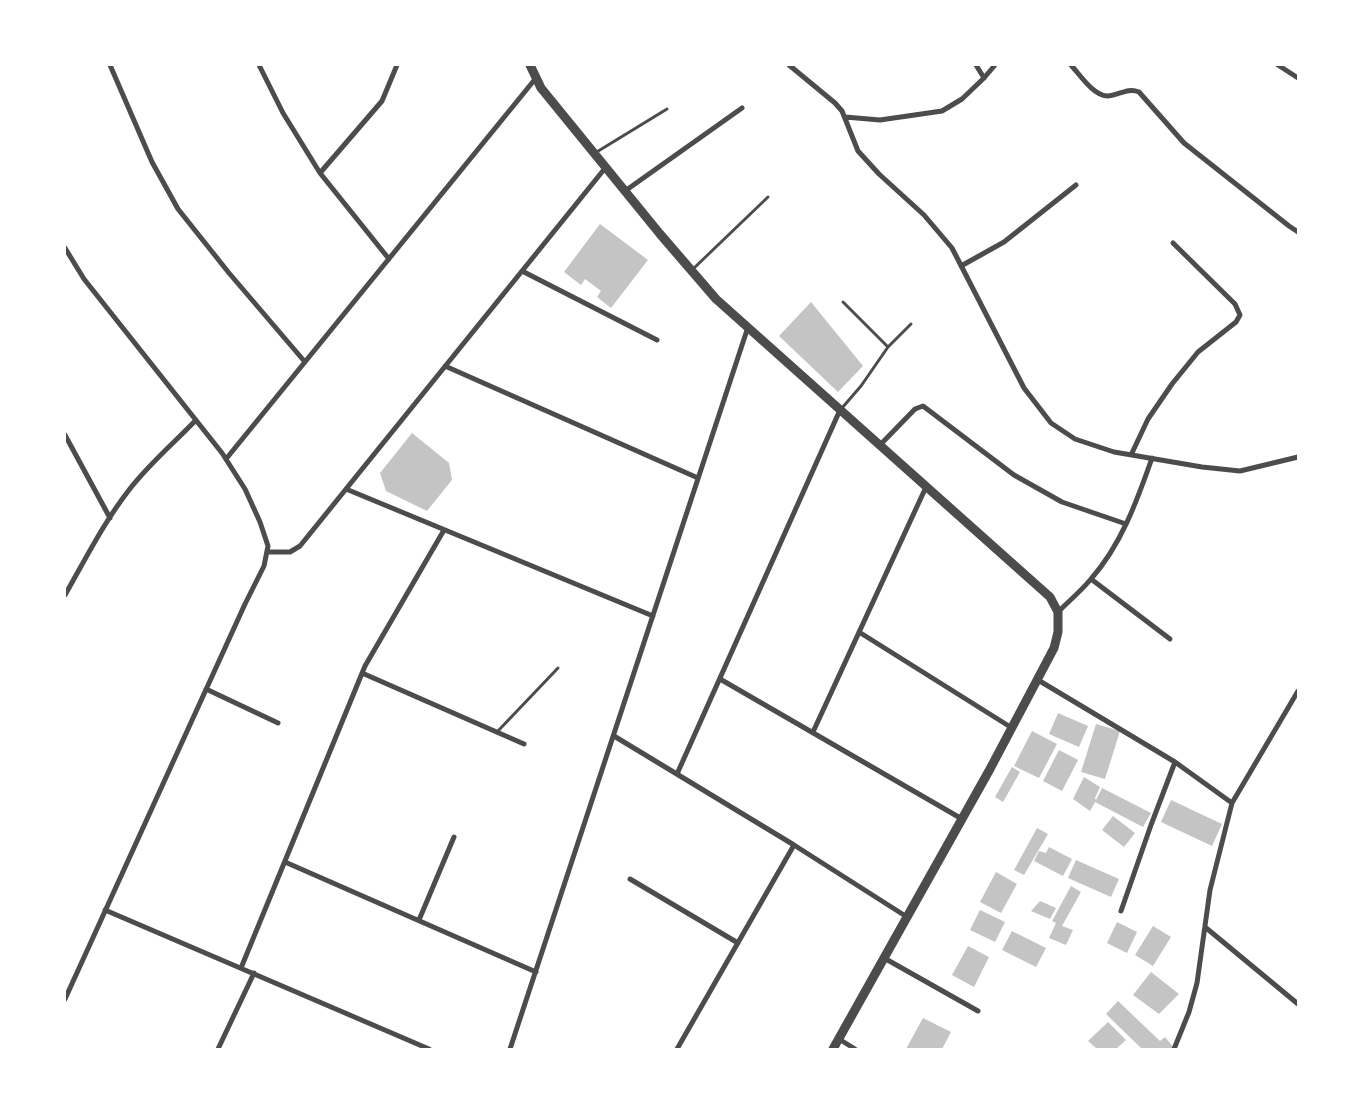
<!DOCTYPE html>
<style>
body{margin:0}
#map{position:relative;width:1363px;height:1114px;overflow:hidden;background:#fff;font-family:Georgia,serif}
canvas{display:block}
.frame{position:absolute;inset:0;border:66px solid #fff;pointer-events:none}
</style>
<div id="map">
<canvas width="1363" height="1114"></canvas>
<div class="frame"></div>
</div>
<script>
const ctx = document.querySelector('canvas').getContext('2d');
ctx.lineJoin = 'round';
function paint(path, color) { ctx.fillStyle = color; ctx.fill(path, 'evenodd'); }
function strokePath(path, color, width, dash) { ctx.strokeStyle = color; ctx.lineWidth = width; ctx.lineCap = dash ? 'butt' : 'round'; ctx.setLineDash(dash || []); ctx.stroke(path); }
paint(new Path2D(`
 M600 224 648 260 611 308 597 297 601 291 585 279 581 285 564 272Z
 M811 302 863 366 838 392 779 336Z
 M412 433 449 463 452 480 427 511 386 491 380 473Z
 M1058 713 1088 726 1079 747 1049 734Z
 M1096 724 1120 731 1105 779 1081 772Z
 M1032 731 1057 744 1039 778 1014 766Z
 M1059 750 1078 760 1062 791 1043 781Z
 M1012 767 1020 772 1003 802 995 797Z
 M1084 777 1100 787 1095 798 1096 800 1102 788 1151 813 1143 827 1095 802 1090 811 1073 799Z
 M1171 800 1222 824 1212 846 1161 822Z
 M1113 816 1135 833 1124 847 1102 830Z
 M1037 828 1048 834 1024 875 1014 870Z
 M1049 847 1072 859 1063 876 1034 861 1039 851 1046 853Z
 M1076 860 1119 879 1111 897 1068 878Z
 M996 872 1017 884 1001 913 980 902Z
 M1071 886 1081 892 1062 926 1073 930 1066 945 1049 938 1056 923 1052 921Z
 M1040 901 1056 908 1050 919 1031 911Z
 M980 910 1005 922 995 942 970 930Z
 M1117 922 1137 932 1127 953 1107 943Z
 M1153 926 1171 937 1153 966 1135 955Z
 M1012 931 1046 948 1036 967 1002 950Z
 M968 946 989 957 974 987 952 975Z
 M1151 972 1179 994 1159 1014 1133 995Z
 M1118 1001 1160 1041 1165 1037 1174 1048 1142 1049 1106 1014Z
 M923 1018 951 1032 942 1049H906Z
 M1108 1022 1126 1040 1116 1049H1097L1088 1041Z`), '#c4c4c4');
strokePath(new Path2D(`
 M595 153 667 109
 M693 269 768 197
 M843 302 888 347
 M842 408 861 386 888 347 911 324
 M497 732 558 668`), '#4c4c4c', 3);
strokePath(new Path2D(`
 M110 65 152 162 178 209 229 273 305 362
 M259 65 283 113 320 173 389 259
 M789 65 835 103 842 111 858 151 879 174 924 215 952 248 1024 388 1051 423 1075 439 1114 452 1202 467 1240 471 1298 457
 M976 65 984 78
 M1071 65C1080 75 1093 95 1107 96 1118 96 1127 87 1139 92L1184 143 1289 226 1298 232
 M1278 65 1298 78
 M845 117 880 120 942 111 962 99 984 78 995 65
 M320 173 382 101 397 65
 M625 191 742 108
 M65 248 84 279 222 453 245 489 260 522 268 546 264 566 245 604 65 999
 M961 266 1004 242 1076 185
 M522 271 657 340
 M445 366 698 478
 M65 435 110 518
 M880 445 915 409 923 406 1014 475 1062 502 1126 524
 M1131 455 1148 419 1172 384 1198 352 1236 322 1240 315 1235 304 1173 243
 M226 459 536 78
 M346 489 653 616
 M267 552H290L300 546 606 167
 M1091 579 1170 639
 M65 595C85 560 104 522 129 490 149 464 174 443 196 420
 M1058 612C1069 601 1081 591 1091 579 1121 545 1137 501 1152 458
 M859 632 1012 728
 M362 673 524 744
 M720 679 962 819
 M1038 680 1175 762 1232 803
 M206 689 278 723
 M813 732 926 487
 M614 736 794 845 907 917
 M677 774 840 410
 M285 862 536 972
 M630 879 738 943
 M105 910 429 1049
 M1121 911 1151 825 1175 762
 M419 920 454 837
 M1205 927 1298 1004
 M884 958 978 1011
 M241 968 365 666 444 530
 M839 1039 855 1049
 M218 1049 254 973
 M510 1049 748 327
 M677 1049 794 845
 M1174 1049 1189 1012 1197 983 1210 890 1232 803 1298 691`), '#4c4c4c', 5);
strokePath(new Path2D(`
 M530 65 541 88 660 234 716 299 1050 597 1058 612V632L1054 648 990 769 833 1049`), '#4c4c4c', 9);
</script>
